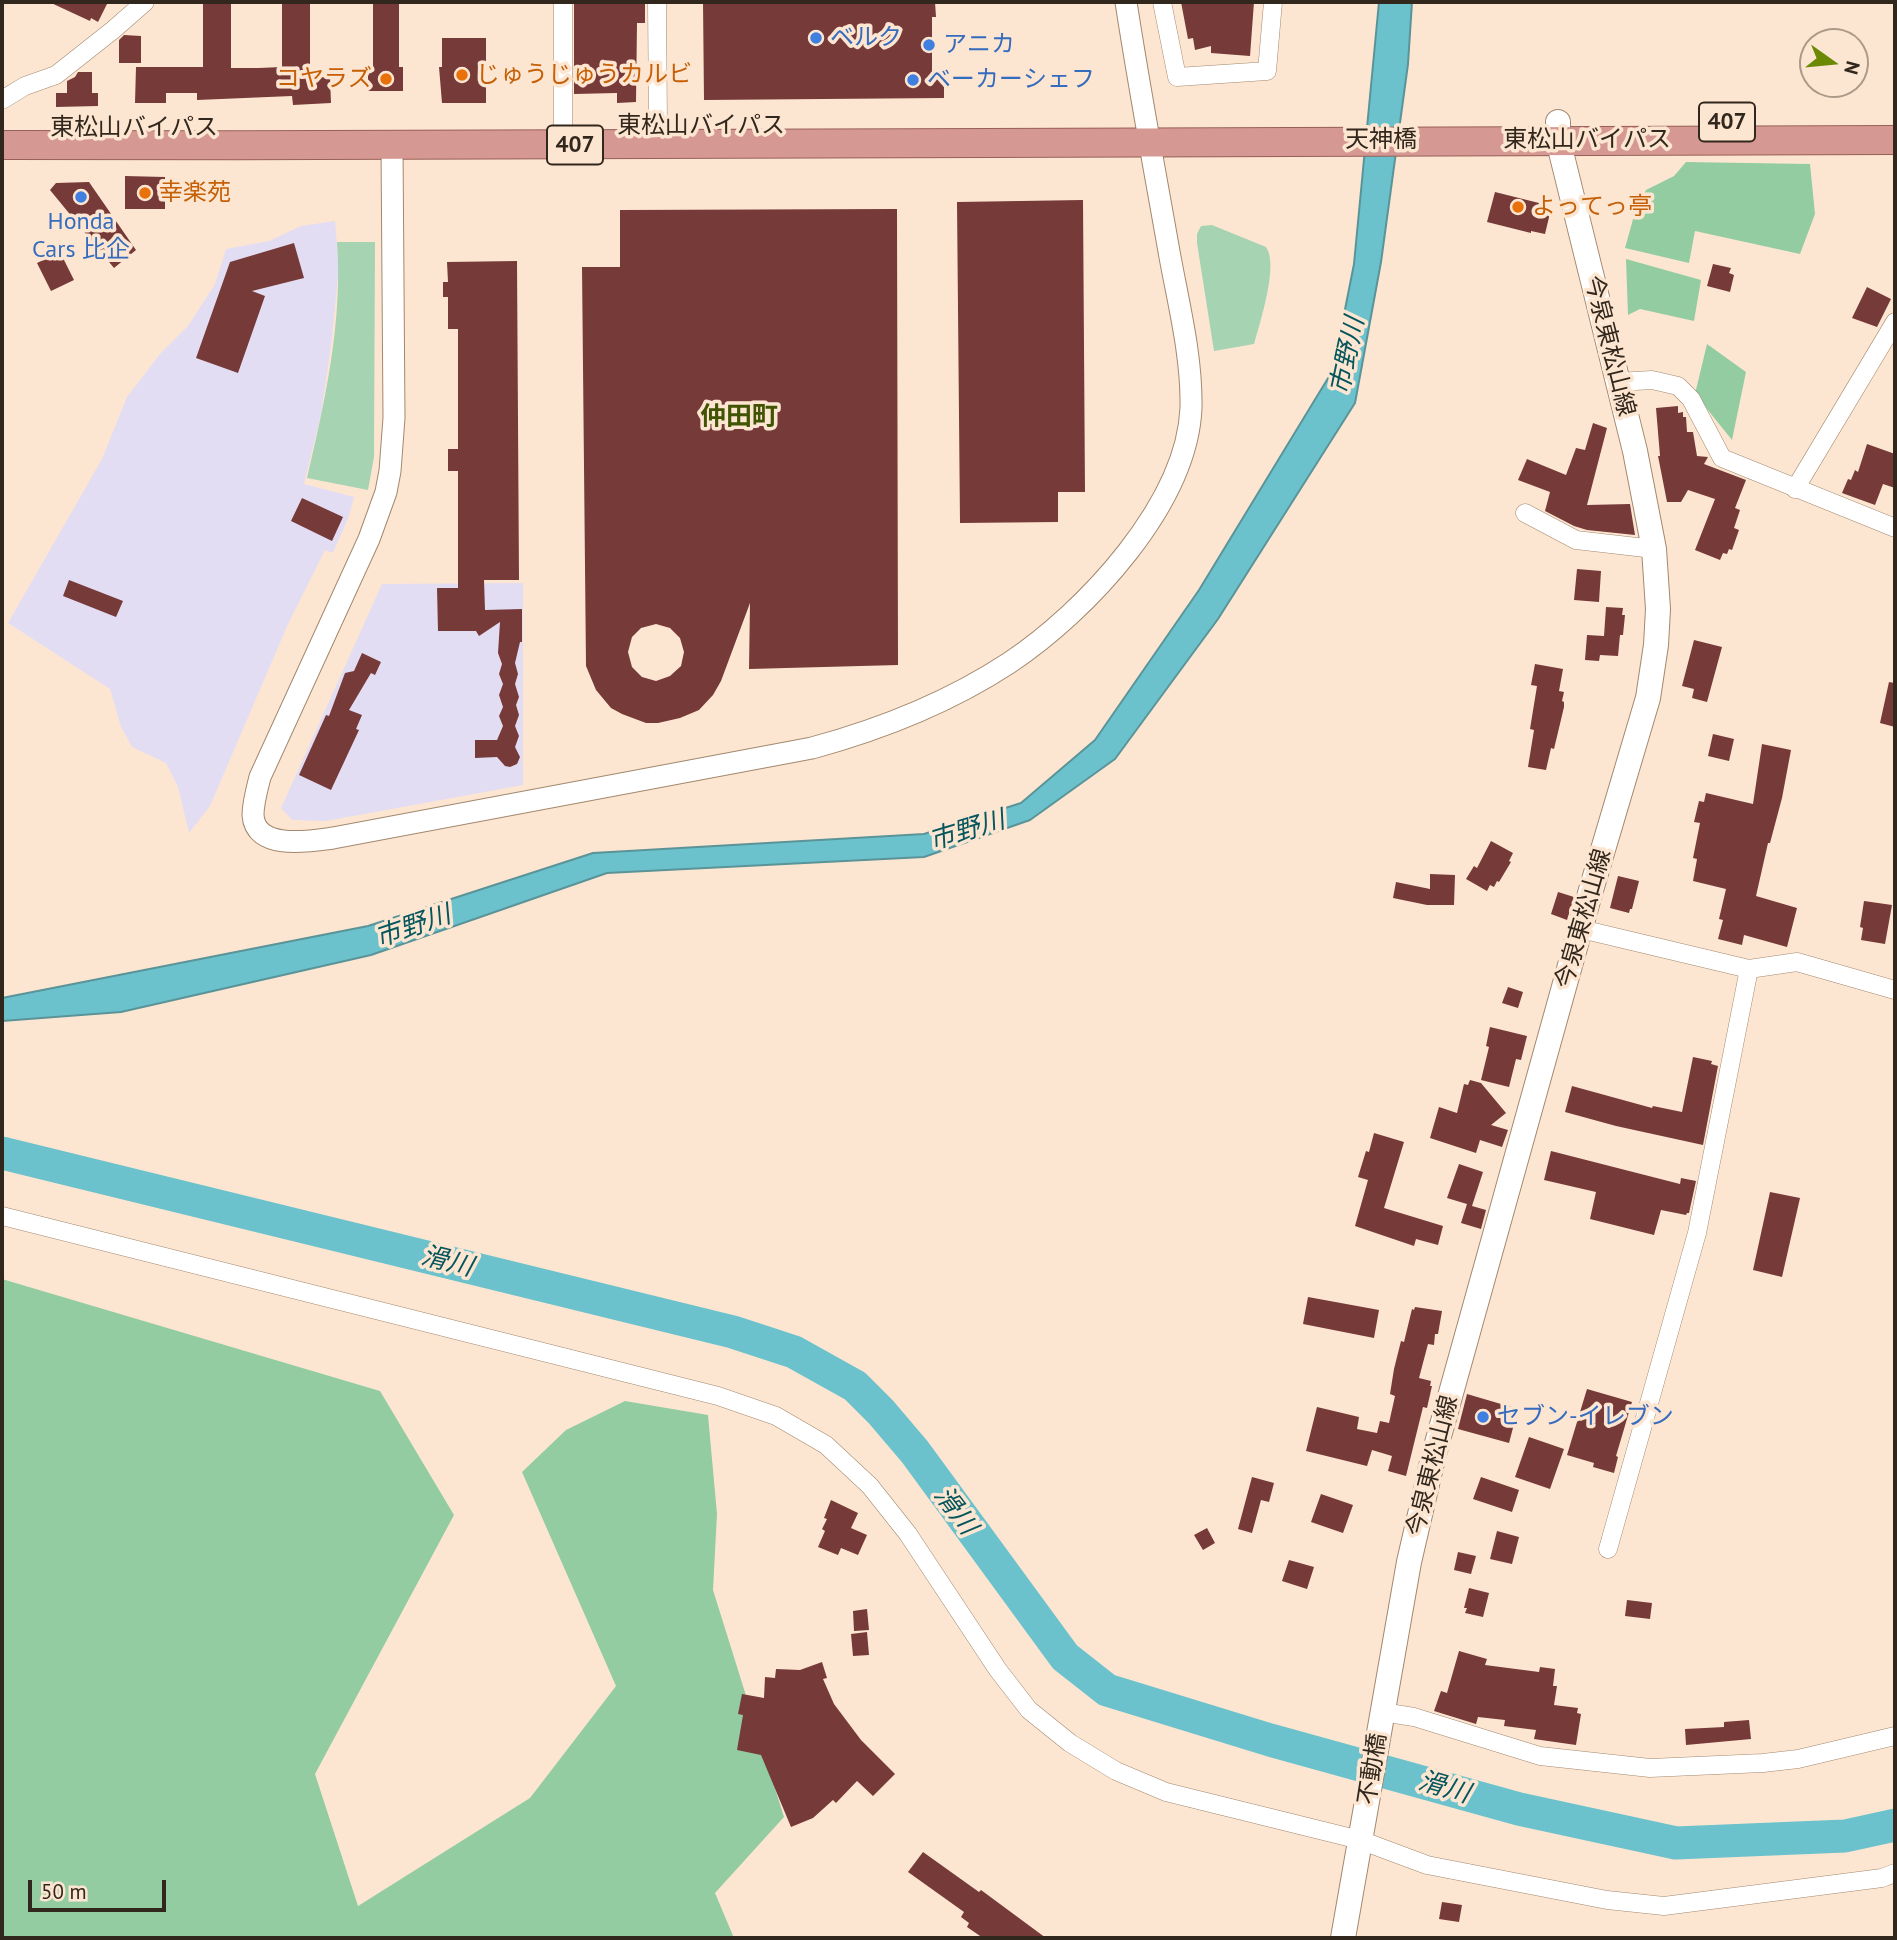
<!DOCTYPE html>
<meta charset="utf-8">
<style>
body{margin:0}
#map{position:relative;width:1897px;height:1940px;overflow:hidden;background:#fde6d1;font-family:"PT Sans",sans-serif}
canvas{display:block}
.frame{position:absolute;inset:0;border:4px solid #32271d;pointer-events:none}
.north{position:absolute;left:1799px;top:28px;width:70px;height:70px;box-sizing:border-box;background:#fde6d1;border:2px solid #ac9a89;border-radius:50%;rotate:105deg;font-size:19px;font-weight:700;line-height:28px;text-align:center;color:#32271d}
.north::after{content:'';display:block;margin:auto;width:24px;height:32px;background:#6b8903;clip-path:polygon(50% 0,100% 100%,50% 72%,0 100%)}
.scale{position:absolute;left:28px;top:1880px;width:138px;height:32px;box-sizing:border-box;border:4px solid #32271d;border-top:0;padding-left:9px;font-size:21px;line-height:24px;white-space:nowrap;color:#32271d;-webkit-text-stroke:5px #fde6d1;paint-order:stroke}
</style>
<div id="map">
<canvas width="1897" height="1940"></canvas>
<div class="frame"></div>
<div class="north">N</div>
<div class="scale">50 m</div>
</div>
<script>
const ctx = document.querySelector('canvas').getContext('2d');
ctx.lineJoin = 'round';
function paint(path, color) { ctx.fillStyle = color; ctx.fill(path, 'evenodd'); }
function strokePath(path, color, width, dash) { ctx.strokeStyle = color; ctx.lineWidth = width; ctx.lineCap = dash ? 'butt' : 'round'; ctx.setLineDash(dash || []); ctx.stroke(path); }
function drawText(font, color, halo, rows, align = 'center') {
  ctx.font = font + ' "PT Sans","Noto Sans JP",sans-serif'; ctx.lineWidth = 7; ctx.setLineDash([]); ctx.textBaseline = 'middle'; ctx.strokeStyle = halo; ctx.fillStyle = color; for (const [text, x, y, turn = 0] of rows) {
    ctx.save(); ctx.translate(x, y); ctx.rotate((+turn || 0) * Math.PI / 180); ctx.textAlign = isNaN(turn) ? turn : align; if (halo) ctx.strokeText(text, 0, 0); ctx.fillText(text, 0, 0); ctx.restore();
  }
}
paint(new Path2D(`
 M335 221 339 268 331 346 321 415 304 484 354 497 349 516 333 553 325 550 288 624 210 806 189 833 178 787 166 763 132 747 121 727 110 689 8 623 102 459 127 397 160 354 188 326 215 284 226 249 269 241 301 226Z
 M523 583V785L326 821 292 820 281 808 382 584Z`), '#e3ddf3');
paint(new Path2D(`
 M1212 225 1266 247C1279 264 1260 323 1254 344L1214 351 1197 243V234L1201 226Z
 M337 242H375L374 457 368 490 307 478C325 402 343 320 337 242Z`), '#a6d3b1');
paint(new Path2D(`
 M1686 162 1810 164 1815 214 1800 254 1695 231 1689 263 1625 248 1635 212 1646 190 1674 176Z
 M1626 259 1701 280 1694 321 1640 309 1628 315Z
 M1707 344 1746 372 1732 440 1695 394Z
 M2 1279 380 1391 454 1515 315 1774 358 1906 530 1798 616 1686 522 1472 566 1430 625 1401 708 1415 717 1514 713 1590 784 1817 715 1893 734 1938H2Z`), '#93cca1');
const water = new Path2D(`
 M1379 2H1412L1408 64 1381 262 1355 403 1218 619 1115 759 1030 820 924 857 607 873 371 955 121 1012 2 1021V998L368 926 593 853 924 834 1021 803 1095 740 1199 590 1333 370 1354 264Z`);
paint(water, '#6bc2cc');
strokePath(water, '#5a9498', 2);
strokePath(new Path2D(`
 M2 1153 733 1332 794 1352 855 1386 881 1412 915 1452 1065 1657 1107 1690 1270 1740 1519 1809 1676 1843 1845 1836 1895 1825`), '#6bc2cc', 33);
paint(new Path2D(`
 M49 2H108L98 22 91 18 90 21Z
 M203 2H231V68H258L282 67V2H310V76L330 78 331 103 293 105 292 96 197 100V93H166V103H135L136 67H203Z
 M373 2H399V67H403V91H368V67H373Z
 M574 2H645V23H637L636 102 617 103V93L574 94Z
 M703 2H935L936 17H932V78H944V98L704 100Z
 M1181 2H1254L1250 56 1211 53V46L1195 50 1193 38 1188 39Z
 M124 35 141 36V63H119V40Z
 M442 38H486V103H442L439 67H442Z
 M78 72H92V93H98V106L56 107V93H67V81L75 77Z
 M125 176 165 177V209H125Z
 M89 182 136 250 114 268 50 190 56 183Z
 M1495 192 1539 203 1538 206 1551 209 1545 234 1531 231V233L1487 222Z
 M1083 200 1085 492H1058V522L960 523 957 202Z
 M897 209 898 665 749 669 750 603 721 681 713 695 699 710 680 718 658 723H646L622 714 611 708 596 690 586 666 582 267H620V210ZM656 624 670 628 680 638 684 652 681 666 670 676 656 681 642 677 632 667 628 652 632 637 641 628Z
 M294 243 304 278 252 291 265 296 238 373 196 358 230 262Z
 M60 252 74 280 51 291 37 263Z
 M517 261 519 580H484L485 610 522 609V642H520L515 663 518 674 515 684 519 697 516 705 519 715 515 726 519 736 515 747 520 757 517 764 510 767 505 766 497 757 475 758V740H497L503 726 499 716 503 707 499 695 503 684 499 674 502 664 498 653 500 622 479 636 476 631H438L437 588H458V471H448V449H458V329H448V297H443V282H448L447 262Z
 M1713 264 1731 268 1729 273 1734 275 1730 292 1707 286Z
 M1867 287 1891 299 1877 327 1852 318Z
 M1678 406V413L1683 412V417H1686L1687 432H1693L1697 456 1708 457 1704 464 1746 480 1735 508 1740 510 1734 528 1739 530 1732 550 1729 549 1727 554 1723 553 1720 560 1695 550 1715 499 1688 490 1681 502H1667L1658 456H1660L1656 408Z
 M1593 423 1607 428 1587 505 1630 504 1635 535 1587 530 1574 526 1545 511 1550 492 1518 480 1527 459 1566 475 1576 448 1585 450Z
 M1867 444 1895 454V488L1883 484 1875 505 1842 493 1848 479 1851 480 1855 470 1858 472Z
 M302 498 343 517 332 541 291 521Z
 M1577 569 1601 571 1599 602 1574 600Z
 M69 580 123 601 116 617 63 596Z
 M1606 607 1623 608 1622 615H1625L1623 635H1620L1618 656 1600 655 1599 661 1585 660 1587 635 1604 636Z
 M1694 640 1722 647 1707 702 1692 698 1694 689 1682 686Z
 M362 653 381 662 375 675 371 673 349 710 362 715 356 729 359 730 331 790 299 775 326 715 329 716 345 673 354 671Z
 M1535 664 1563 669 1559 691 1564 692 1562 701 1564 702V707L1554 749 1551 748 1546 770 1528 767 1534 730 1530 729 1537 686 1531 685Z
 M1889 682 1895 683V727L1880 723Z
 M1713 734 1734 739 1729 761 1708 756Z
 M1762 744 1791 750 1782 798 1770 843H1768L1756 896 1797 908 1787 947 1744 935 1742 945 1718 939 1723 920 1719 919 1726 889 1693 881 1697 859 1693 858 1700 823 1694 822 1699 801 1704 802 1706 793 1753 804Z
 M1491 841 1513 853 1509 861 1511 862 1499 882 1497 881 1494 887 1490 885 1487 891 1466 879 1474 866 1477 868Z
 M1430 874 1455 875 1454 905H1427L1393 898 1396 882 1430 889Z
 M1618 876 1639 881 1632 909H1630L1629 913 1610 908Z
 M1558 892 1574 897 1567 920 1551 914Z
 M1864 901 1892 905 1885 944 1861 940 1863 928 1860 927Z
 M1508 987 1523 992 1518 1008 1502 1003Z
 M1490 1027 1527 1036 1521 1060 1516 1059 1509 1087 1481 1080 1489 1047 1486 1046Z
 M1693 1057 1712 1061 1711 1064 1718 1066 1703 1145 1616 1126 1565 1112 1572 1086 1652 1108 1653 1106 1682 1112Z
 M1470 1080 1481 1083 1506 1113 1491 1125 1508 1130 1502 1147 1480 1140 1476 1153 1430 1138 1439 1107 1457 1113 1464 1084 1468 1085Z
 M1374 1133 1404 1142 1384 1208 1443 1226 1438 1245 1416 1239 1414 1246 1355 1226 1368 1180 1358 1177 1366 1151 1369 1152Z
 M1551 1151 1680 1184 1681 1178 1696 1181 1689 1213H1687L1686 1215 1661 1210 1654 1235 1590 1219 1596 1192 1544 1180Z
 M1459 1164 1483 1172 1472 1206 1486 1210 1481 1229 1461 1223 1467 1204 1447 1198Z
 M1770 1192 1800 1198 1782 1277 1753 1270Z
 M1308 1297 1379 1310 1374 1338 1303 1324Z
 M1415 1307 1442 1311 1438 1334H1435L1434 1345 1428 1344 1419 1378 1431 1381 1430 1386H1432L1427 1408 1423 1407 1406 1476 1388 1471 1392 1456 1372 1450 1367 1466 1306 1451 1317 1407 1359 1417 1357 1429 1377 1433 1380 1421 1389 1423 1395 1396 1390 1394 1394 1369 1401 1341 1404 1342 1412 1309 1414 1310Z
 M1587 1389 1632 1402 1616 1456 1618 1457 1614 1473 1593 1467 1594 1463 1567 1455Z
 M1467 1394 1518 1409 1509 1443 1458 1429Z
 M1529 1437 1564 1449 1550 1489 1515 1477Z
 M1252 1477 1274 1483 1269 1502 1261 1500 1252 1533 1238 1529Z
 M1481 1477 1519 1490 1512 1512 1473 1499Z
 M1321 1494 1353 1505 1343 1533 1311 1522Z
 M831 1500 858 1513 851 1528 867 1535 858 1555 841 1548 838 1555 818 1547 825 1531 822 1529 827 1519 824 1518Z
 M1207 1528 1215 1543 1203 1550 1194 1535Z
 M1497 1531 1519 1537 1512 1564 1490 1559Z
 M1458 1552 1476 1556 1471 1574 1454 1570Z
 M1289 1560 1314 1567 1307 1589 1282 1581Z
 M1469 1588 1489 1593 1483 1617 1465 1613 1467 1608H1464Z
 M1627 1600 1652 1603 1650 1619 1625 1616Z
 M867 1609 869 1630 854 1631 853 1611Z
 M867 1632 869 1655 853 1656 851 1634Z
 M1459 1651 1487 1659 1485 1665 1539 1672 1540 1667 1555 1669 1553 1686H1557L1554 1705 1578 1708 1577 1713 1581 1714 1576 1745 1534 1739 1536 1730 1504 1726 1505 1720 1478 1717 1476 1724 1434 1711 1441 1691 1447 1693Z
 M822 1662 827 1678 823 1679 834 1704 861 1740 895 1774 873 1796 857 1781 836 1803 833 1800 813 1818 791 1827 761 1755 737 1750 743 1715 738 1714 742 1694 764 1698 765 1677 775 1678 776 1669 800 1670Z
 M1749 1720 1751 1739 1686 1745 1685 1729 1724 1727V1722Z
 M923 1852 979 1892 981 1890 1046 1938H983L967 1927 969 1923 961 1917 964 1912 908 1872Z
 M1442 1902 1462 1905 1459 1922 1439 1919Z`), '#763a38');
const minor = new Path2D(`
 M657 2 658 126
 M1162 2 1177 77 1267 71 1273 2
 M2 100 25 86 56 75 113 30 145 2
 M563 127V2
 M1618 382 1652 380 1678 386 1691 399 1722 458 1895 528
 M1795 489 1895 322
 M1525 513 1576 540 1654 549
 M1581 929 1749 969 1797 962 1895 990
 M2 1216 718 1396 776 1416 826 1445 870 1486 908 1534 998 1670 1029 1710 1070 1743 1116 1771 1166 1792 1360 1840 1427 1865 1607 1900 1664 1906 1882 1878 1895 1873
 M1608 1549 1697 1233 1749 969
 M1382 1712 1414 1717 1540 1756 1650 1768 1763 1763 1798 1759 1895 1736`);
const tertiary = new Path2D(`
 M392 146 394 418 390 471 386 492 369 539 260 777C257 789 253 803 253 815 255 851 311 841 333 838L812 748C882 729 948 703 1009 663 1086 612 1187 504 1191 408 1192 357 1179 306 1170 257 1155 172 1139 87 1126 2`);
const secondary = new Path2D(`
 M1343 1938 1409 1562 1434 1454 1591 890 1648 698 1656 645 1658 609 1654 549 1635 451 1558 140V122`);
const trunk = new Path2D(`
 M2 145C633 147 1264 140 1895 140`);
strokePath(minor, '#a2886f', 19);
strokePath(tertiary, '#a2886f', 23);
strokePath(secondary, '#a2886f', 26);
strokePath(trunk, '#966058', 30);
strokePath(minor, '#fff', 18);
strokePath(tertiary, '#fff', 21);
strokePath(secondary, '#fff', 24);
strokePath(trunk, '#d69892', 28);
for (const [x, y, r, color] of [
 [816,38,7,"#3f7fe0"],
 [929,45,7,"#3f7fe0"],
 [462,75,7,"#e8710a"],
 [386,79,7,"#e8710a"],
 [913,80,7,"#3f7fe0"],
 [145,193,7,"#e8710a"],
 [81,197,7,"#3f7fe0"],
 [1518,207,7,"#e8710a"],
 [1483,1417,7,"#3f7fe0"]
]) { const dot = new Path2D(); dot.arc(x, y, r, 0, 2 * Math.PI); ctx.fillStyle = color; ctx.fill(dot); strokePath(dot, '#fde6d1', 2.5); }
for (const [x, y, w] of [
 [1727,122,56],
 [575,145,56]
]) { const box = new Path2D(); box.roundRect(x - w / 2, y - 19.5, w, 39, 5); ctx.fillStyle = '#fde6d1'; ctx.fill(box); strokePath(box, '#32271d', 2); }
drawText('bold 23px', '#32271d', null, [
 ["407",1727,122],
 ["407",575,145]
]);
drawText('24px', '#366cbe', '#fde6d1', [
 ["ベルク",830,38],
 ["アニカ",943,45],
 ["ベーカーシェフ",927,80],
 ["Honda",81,222,"center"],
 ["Cars 比企",81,250,"center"],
 ["セブン-イレブン",1497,1417]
], 'left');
drawText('24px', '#c56008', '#fde6d1', [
 ["じゅうじゅうカルビ",476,75],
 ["コヤラズ",372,79,"right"],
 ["幸楽苑",159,193],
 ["よってっ亭",1532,207]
], 'left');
drawText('24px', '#32271d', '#fde6d1', [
 ["東松山バイパス",701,126],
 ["東松山バイパス",134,128],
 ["天神橋",1381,140],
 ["東松山バイパス",1587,140],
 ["今泉東松山線",1609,346,76],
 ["今泉東松山線",1584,919,-74],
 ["今泉東松山線",1433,1466,-76],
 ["不動橋",1373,1769,-81]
]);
drawText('italic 26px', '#05565d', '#fde6d1', [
 ["市野川",1348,356,-78],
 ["市野川",967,831,-17],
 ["市野川",413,927,-19],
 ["滑川",447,1262,14],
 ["滑川",955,1511,53],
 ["滑川",1444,1788,16]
]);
drawText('bold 26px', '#405404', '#fde6d1', [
 ["仲田町",739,418]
]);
</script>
